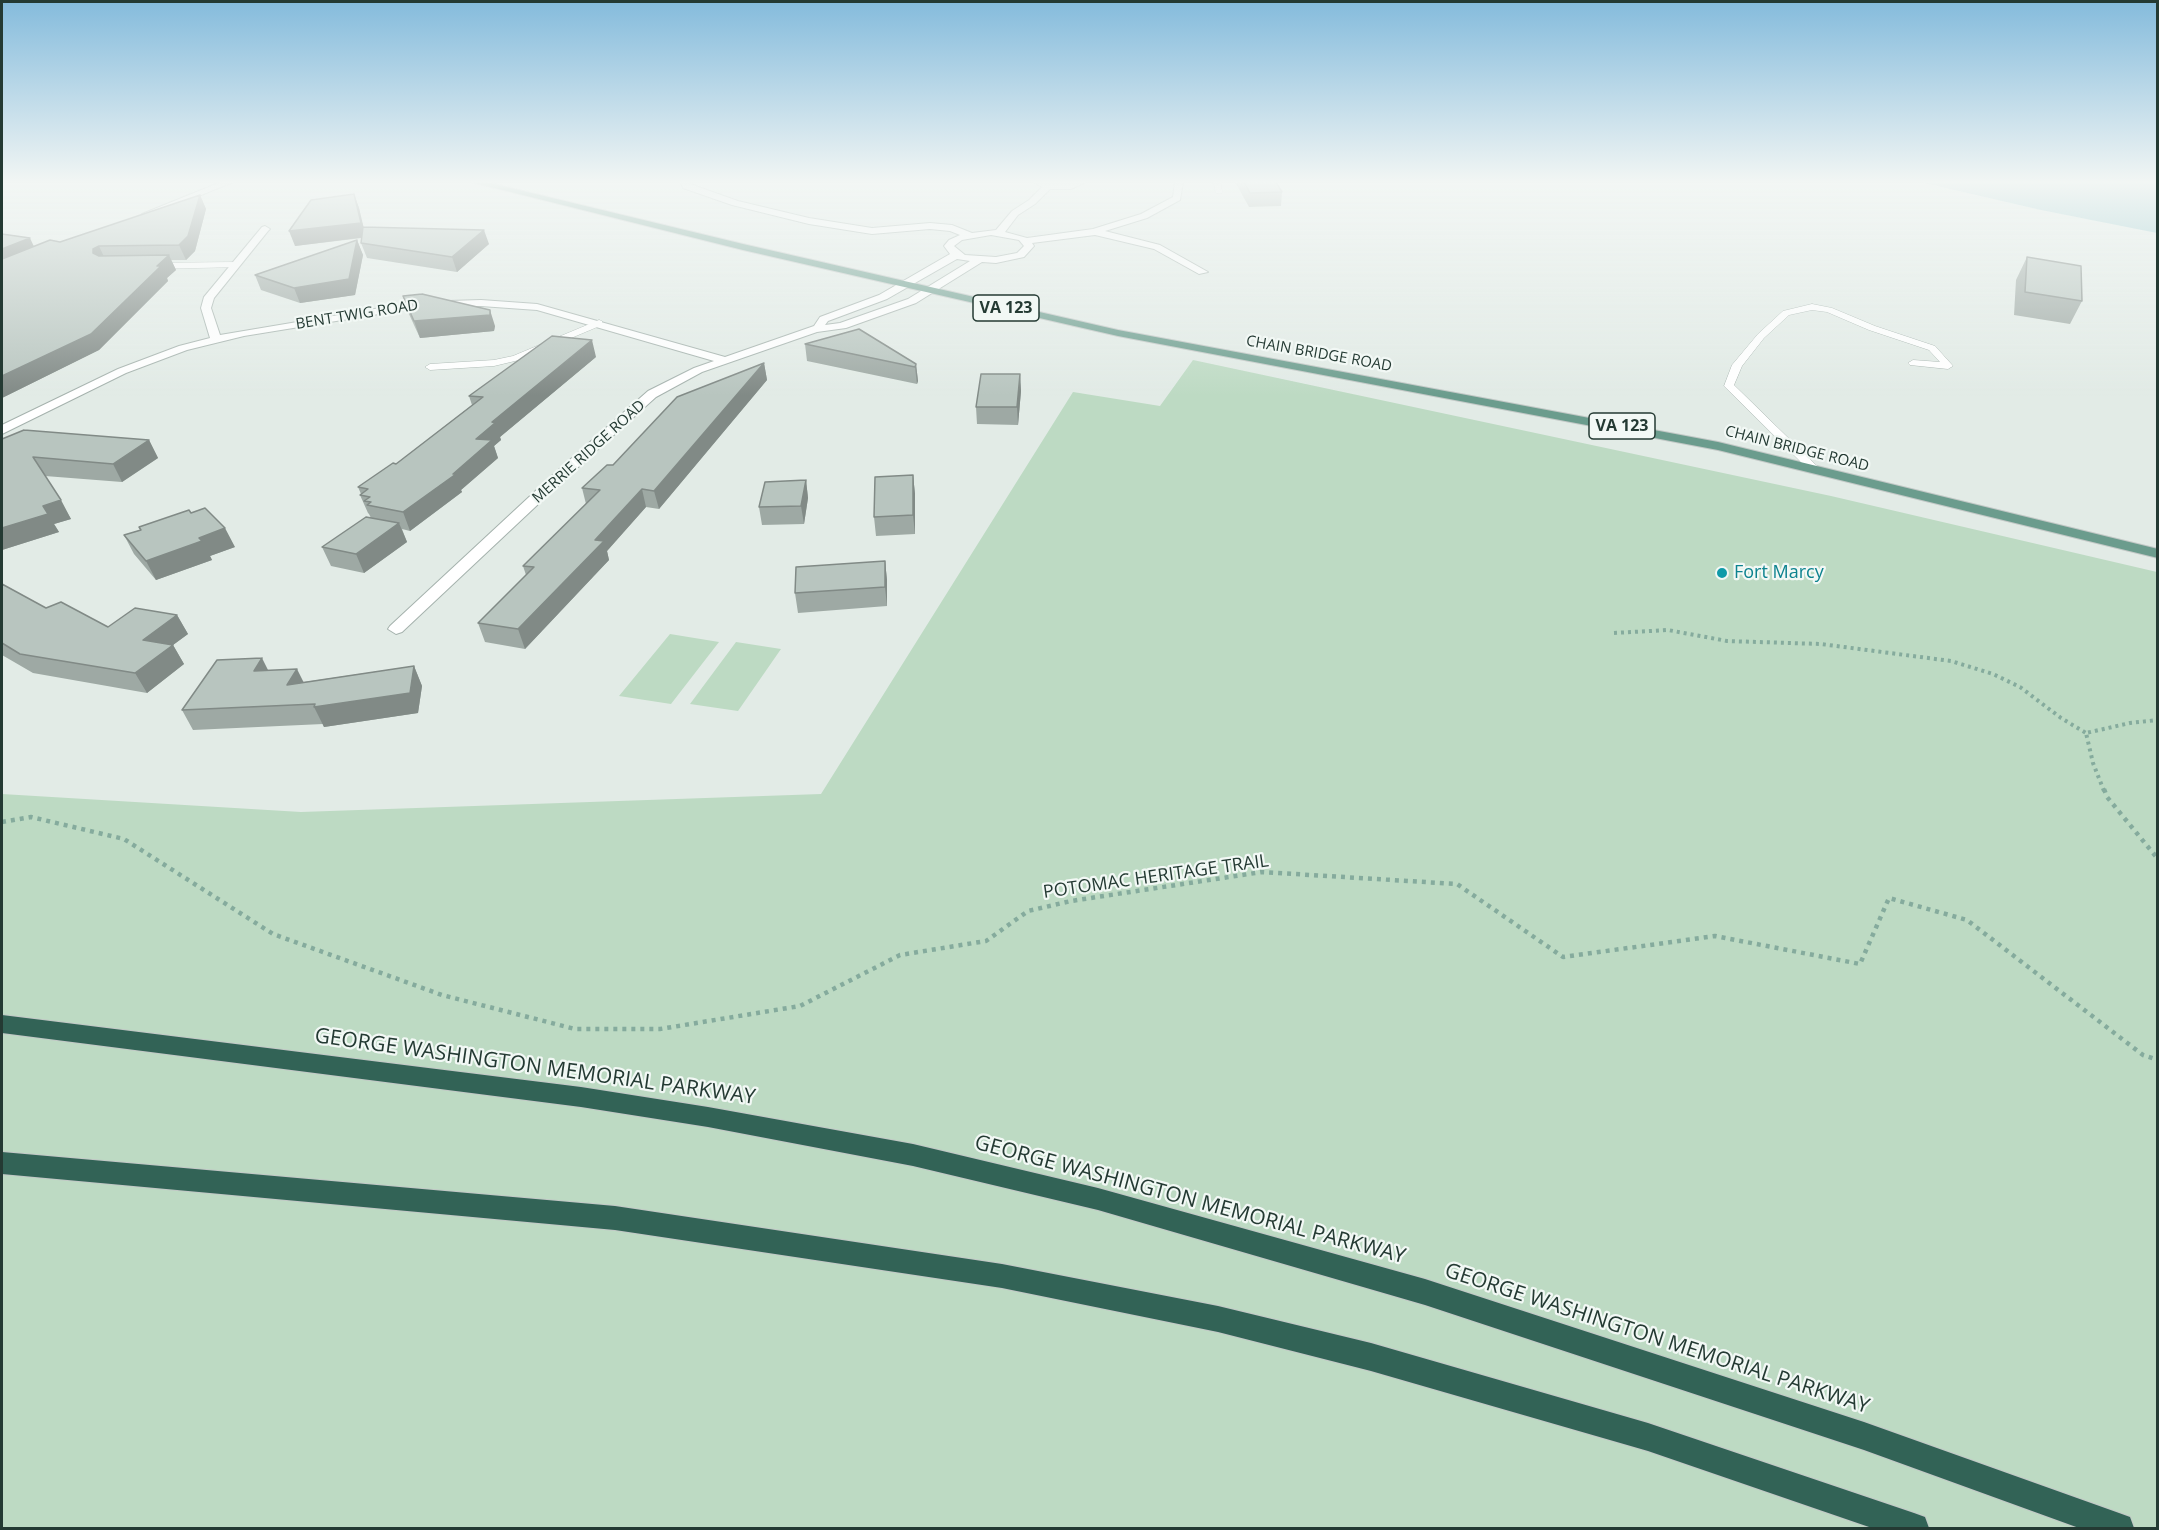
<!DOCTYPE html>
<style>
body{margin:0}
#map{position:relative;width:2159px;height:1530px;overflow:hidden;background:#e2ebe6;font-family:"Open Sans",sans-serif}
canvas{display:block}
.frame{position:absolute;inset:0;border:3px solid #243a33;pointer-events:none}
</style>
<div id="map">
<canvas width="2159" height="1530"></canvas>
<div class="frame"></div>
</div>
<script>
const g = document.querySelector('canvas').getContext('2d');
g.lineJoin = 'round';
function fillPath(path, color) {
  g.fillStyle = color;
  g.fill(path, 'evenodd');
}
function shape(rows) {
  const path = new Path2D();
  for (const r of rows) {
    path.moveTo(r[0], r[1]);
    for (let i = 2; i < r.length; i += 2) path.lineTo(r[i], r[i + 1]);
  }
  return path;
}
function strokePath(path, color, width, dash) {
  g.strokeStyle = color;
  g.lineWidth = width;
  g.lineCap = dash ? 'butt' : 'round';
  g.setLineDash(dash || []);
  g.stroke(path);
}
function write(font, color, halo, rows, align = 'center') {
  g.font = font + ' "Open Sans",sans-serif';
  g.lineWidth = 4.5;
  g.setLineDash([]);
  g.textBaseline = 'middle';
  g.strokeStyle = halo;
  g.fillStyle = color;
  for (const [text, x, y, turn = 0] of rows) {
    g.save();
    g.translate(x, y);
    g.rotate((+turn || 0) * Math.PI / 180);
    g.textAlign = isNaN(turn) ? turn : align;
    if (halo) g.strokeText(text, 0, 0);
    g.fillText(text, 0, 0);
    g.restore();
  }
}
const green = shape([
 [1193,360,1831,496,2157,572,2157,1528,2,1528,2,794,301,812,821,794,1073,392,1160,406],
 [670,634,719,642,671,704,619,696],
 [736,642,781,649,738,711,690,704]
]);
const water = shape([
 [1920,182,2157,182,2157,233,2041,210]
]);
const pathFar1 = shape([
 [1614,633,1668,630,1727,641,1821,644,1951,661,1993,674,2020,687,2061,718,2086,733],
 [2104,791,2093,763,2086,733,2130,723,2158,720]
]);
const path = shape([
 [2104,789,2107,797,2158,859],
 [2,822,31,817,124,839,273,934,442,995,575,1029,660,1029,800,1006,900,955,986,941,1028,911,1071,901,1262,872,1457,884,1563,957,1715,936,1860,964,1889,898,1967,920,2143,1055,2158,1060]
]);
const lane = shape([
 [1213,182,1221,182,1222,193,1216,193,1213,182],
 [235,262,239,265,238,267,154,269,150,266,154,263,235,262],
 [1812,304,1832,308,1875,326,1935,346,1953,366,1948,369,1910,365,1908,363,1913,360,1940,362,1929,350,1869,330,1827,312,1812,310,1789,315,1764,338,1742,366,1734,385,1818,467,1820,469,1814,472,1810,471,1724,386,1732,365,1758,334,1783,311,1812,304],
 [599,320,602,321,602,325,519,360,494,366,430,370,425,367,430,364,494,360,513,356,599,320]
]);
const street = shape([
 [221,182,233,182,150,216,142,214,221,182],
 [681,182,689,182,690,184,738,201,809,218,872,228,930,223,952,225,972,233,996,230,1012,211,1029,200,1042,187,1033,182,1086,182,1071,189,1050,189,1035,204,1018,215,1005,232,1027,238,1093,229,1141,214,1173,197,1175,182,1183,182,1180,200,1147,218,1105,231,1160,245,1208,272,1199,274,1154,249,1095,235,1032,243,1034,246,1024,257,996,263,982,262,916,303,846,328,817,332,702,372,656,397,566,478,402,632,396,634,388,629,390,626,556,472,648,391,694,368,714,361,537,310,481,306,416,308,244,336,187,350,126,373,2,434,2,425,118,369,179,346,210,338,201,308,204,297,262,227,265,226,270,229,268,231,214,298,211,308,220,335,416,302,481,300,537,304,725,357,814,326,820,317,879,295,950,254,944,246,949,240,960,235,950,231,930,229,872,234,809,224,732,205,683,188,681,182],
 [991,235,1019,240,1024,246,1017,253,996,257,965,255,954,246,962,240,991,235],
 [957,259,970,261,908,299,840,323,825,325,828,321,887,299,957,259]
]);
const primary = shape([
 [471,182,486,182,743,244,1118,330,1718,442,2158,549,2158,558,1718,450,1118,336,743,250,471,182]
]);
const highway = shape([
 [2,1015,581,1087,708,1107,913,1144,1098,1188,1425,1279,1864,1422,2119,1513,2130,1517,2134,1528,2079,1528,1864,1450,1425,1305,1098,1210,913,1166,708,1127,581,1107,2,1033,2,1015],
 [2,1152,615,1206,1002,1264,1218,1306,1371,1343,1648,1423,1914,1513,1925,1517,1929,1528,1872,1528,1648,1451,1371,1371,1218,1332,1002,1288,615,1230,2,1174,2,1152]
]);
const wall = shape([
 [1235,182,1278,182,1277,185,1282,192,1281,206,1249,207],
 [354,194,359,208,363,227,489,244,457,272,367,258,361,243,362,238,295,246],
 [200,195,206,209,195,251,186,260,171,260,176,270,167,278,168,281,99,350,2,398,2,234,34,246,60,242],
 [357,240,363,255,355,295,300,303,261,290,255,275],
 [2027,257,2082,301,2070,324,2014,315,2016,280],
 [403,296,495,326,494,331,420,338,408,312],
 [805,344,916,364,918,381,917,384,807,361],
 [596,357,500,437,501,440,494,446,498,458,461,490,462,492,410,531,402,529,407,542,364,573,331,566,322,547,371,518,369,514,368,513,360,495,361,494,358,487,396,464,472,405,469,396],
 [764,363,767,380,659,509,646,507,607,551,609,560,525,649,485,642,478,623,526,575,523,566,586,504,582,488,613,465],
 [1020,374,1021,391,1018,425,977,424,976,407],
 [2,439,149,440,158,458,122,482,45,476,71,519,54,524,59,532,2,550],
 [913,475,915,494,915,534,876,536,874,517],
 [806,480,808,498,804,524,762,525,759,507],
 [139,527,235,547,210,556,212,560,156,580,134,554,124,535,140,530],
 [885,561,887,580,887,606,798,613,795,593],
 [2,584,46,608,108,627,177,615,188,634,173,645,184,664,147,693,33,673,2,655],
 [414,666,422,686,418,713,324,727,323,724,193,730,182,710,268,670,304,682]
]);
const shadedWall = shape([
 [354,194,359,208,366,237,295,246,289,231],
 [200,195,206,209,195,251,186,260,179,245],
 [484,230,489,244,457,272,452,257],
 [30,238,37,253,2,267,2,249],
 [357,240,363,255,355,295,300,303,294,288],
 [99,246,106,261,93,253,93,249],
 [169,255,176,270,167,278,168,281,99,350,2,398,2,376,157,266],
 [490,310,495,326,494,331,420,338,414,321],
 [592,340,596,357,500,437,501,440,494,446,498,458,461,490,462,492,410,531,403,512,453,474,476,439,492,422],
 [764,363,767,380,659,509,654,491],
 [916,364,918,381,917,384,915,367],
 [1020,374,1021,391,1018,425,1017,407],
 [149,440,158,458,122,482,113,464],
 [913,475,915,494,915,534,913,515],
 [806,480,808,498,804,524,801,506],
 [642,489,646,507,607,551,609,560,525,649,518,629,595,540],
 [61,500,71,519,54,524,59,532,2,550,2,528,43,506],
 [399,523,407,542,364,573,356,554],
 [225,528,235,547,210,556,212,560,156,580,146,561,199,538],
 [885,561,887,580,887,606,885,587],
 [177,615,188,634,173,645,184,664,147,693,135,673,143,640],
 [262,658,272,678,254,671],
 [414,666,422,686,418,713,324,727,314,707],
 [297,669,307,689,287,685]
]);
const building = shape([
 [1244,182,1276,182,1282,192,1250,193,1244,182],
 [354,194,361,223,289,231,311,200,354,194],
 [200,195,188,236,179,245,99,246,93,249,93,253,99,256,169,255,157,266,161,266,91,334,2,376,2,259,50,240,60,242,200,195],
 [363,227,484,230,452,257,361,243,363,227],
 [2,234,30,238,2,249,2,234],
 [357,240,349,279,294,288,255,275,357,240],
 [2027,257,2081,266,2082,301,2025,292,2027,257],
 [422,294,490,310,490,315,414,321,403,296,422,294],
 [859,329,916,364,915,367,805,344,859,329],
 [552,336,592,340,492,422,495,423,476,439,492,440,453,474,456,474,403,512,367,505,371,502,364,501,370,497,360,495,368,489,358,487,393,463,396,464,483,397,469,396,552,336],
 [764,363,654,491,642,489,595,540,604,541,518,629,478,623,534,567,523,566,600,490,582,488,607,465,613,465,677,397,764,363],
 [981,374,1020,374,1017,407,976,407,981,374],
 [24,430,149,440,113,464,33,457,61,500,43,506,48,514,2,528,2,439,24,430],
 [913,475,913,515,874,517,875,477,913,475],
 [806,480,801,506,759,507,765,482,806,480],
 [205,508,225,528,199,538,202,541,146,561,124,535,141,530,139,527,189,510,191,513,205,508],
 [366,517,399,523,356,554,322,547,366,517],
 [885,561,885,587,795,593,796,567,885,561],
 [2,584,46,608,61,602,108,627,135,608,177,615,143,640,173,645,135,673,20,654,2,643,2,584],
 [262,658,254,671,297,669,287,685,414,666,410,693,314,707,315,704,182,710,217,660,262,658]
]);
const markers = [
 [1722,573,6,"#0f9aa8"]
];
const farStreetnames = [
 ["BENT TWIG ROAD",357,315,-9],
 ["CHAIN BRIDGE ROAD",1319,354,10],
 ["CHAIN BRIDGE ROAD",1797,449,14],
 ["MERRIE RIDGE ROAD",589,452,-42]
];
const shields = [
 [1006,308,66],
 [1622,426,66]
];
const shieldNames = [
 ["VA 123",1006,308],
 ["VA 123",1622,426]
];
const cultureNames = [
 ["Fort Marcy",1734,573]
];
const streetNames = [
 ["POTOMAC HERITAGE TRAIL",1156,877,-8]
];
const nearStreetnames = [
 ["GEORGE WASHINGTON MEMORIAL PARKWAY",535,1067,8],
 ["GEORGE WASHINGTON MEMORIAL PARKWAY",1190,1200,15],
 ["GEORGE WASHINGTON MEMORIAL PARKWAY",1657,1339,18]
];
fillPath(green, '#bddac3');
fillPath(water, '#8fc5cb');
strokePath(lane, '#a5b2ad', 1);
strokePath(street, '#a5b2ad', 2);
strokePath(primary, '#c2c8c6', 2);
strokePath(highway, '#c2c8c6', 2);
strokePath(pathFar1, '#85ab9d', 4, [3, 4]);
strokePath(path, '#85ab9d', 4.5, [4, 5]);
fillPath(lane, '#fff');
fillPath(street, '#fff');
fillPath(primary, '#6b9c8d');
fillPath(highway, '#326356');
fillPath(wall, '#9ea9a4');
fillPath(shadedWall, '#818a86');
fillPath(building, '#b8c5bf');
strokePath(building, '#818a86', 1.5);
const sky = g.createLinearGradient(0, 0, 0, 396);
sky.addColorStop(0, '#84bbdc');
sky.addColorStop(0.46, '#f2f6f4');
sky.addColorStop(1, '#f2f6f400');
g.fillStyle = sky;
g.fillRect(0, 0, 2159, 396);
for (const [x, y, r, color] of markers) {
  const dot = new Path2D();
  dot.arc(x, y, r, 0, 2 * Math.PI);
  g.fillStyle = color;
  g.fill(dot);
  strokePath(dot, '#f2f8f5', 2);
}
write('15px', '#243a33', '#f2f8f5', farStreetnames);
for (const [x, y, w] of shields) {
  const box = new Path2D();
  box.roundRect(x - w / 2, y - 13, w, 26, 4.5);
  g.fillStyle = '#f2f8f5';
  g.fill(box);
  strokePath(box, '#243a33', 1.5);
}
write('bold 16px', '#243a33', null, shieldNames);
write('18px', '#0d838f', '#f2f8f5', cultureNames, 'left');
write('18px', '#243a33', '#f2f8f5', streetNames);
write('21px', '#243a33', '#f2f8f5', nearStreetnames);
</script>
